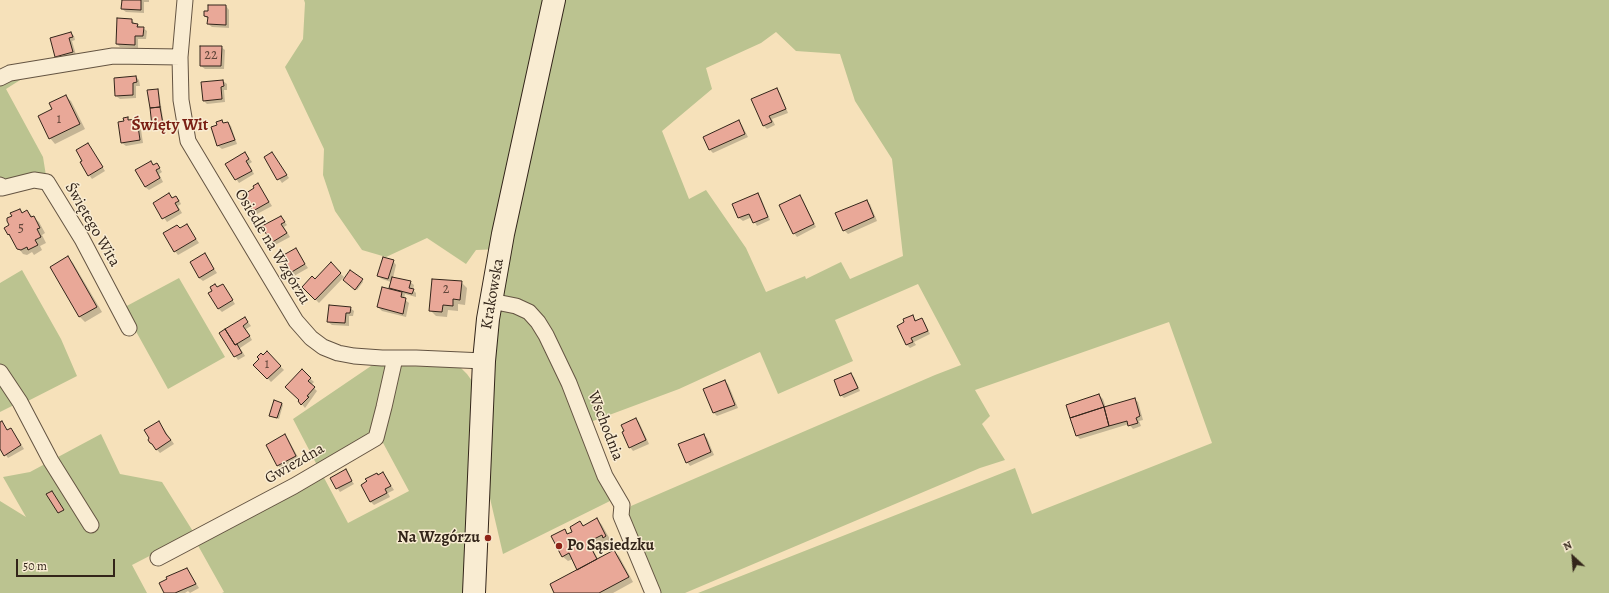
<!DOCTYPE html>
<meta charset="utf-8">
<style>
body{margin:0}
#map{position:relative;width:1609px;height:593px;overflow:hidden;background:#f6e1ba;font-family:Alegreya,serif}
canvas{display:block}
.north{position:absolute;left:1553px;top:537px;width:40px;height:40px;-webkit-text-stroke:3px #f9ecd2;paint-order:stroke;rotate:334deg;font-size:11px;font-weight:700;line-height:16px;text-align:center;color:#33251a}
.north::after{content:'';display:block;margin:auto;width:14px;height:18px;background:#33251a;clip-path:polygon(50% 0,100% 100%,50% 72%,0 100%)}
.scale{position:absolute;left:16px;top:559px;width:99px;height:18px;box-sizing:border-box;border:2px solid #33251a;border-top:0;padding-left:5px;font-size:12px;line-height:14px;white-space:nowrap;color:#33251a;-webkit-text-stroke:3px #f9ecd2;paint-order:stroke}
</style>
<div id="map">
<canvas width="1609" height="593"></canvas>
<div class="north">N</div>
<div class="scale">50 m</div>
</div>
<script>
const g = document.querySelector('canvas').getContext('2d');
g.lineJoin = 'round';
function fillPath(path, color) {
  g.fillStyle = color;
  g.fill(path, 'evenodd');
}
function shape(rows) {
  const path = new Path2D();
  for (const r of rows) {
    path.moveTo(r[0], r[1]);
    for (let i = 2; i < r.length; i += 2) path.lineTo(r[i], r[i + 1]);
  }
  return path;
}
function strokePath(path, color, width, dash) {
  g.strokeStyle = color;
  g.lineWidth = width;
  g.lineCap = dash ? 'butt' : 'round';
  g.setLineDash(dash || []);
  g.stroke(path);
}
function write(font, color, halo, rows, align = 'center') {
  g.font = font + ' Alegreya,serif';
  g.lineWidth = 3;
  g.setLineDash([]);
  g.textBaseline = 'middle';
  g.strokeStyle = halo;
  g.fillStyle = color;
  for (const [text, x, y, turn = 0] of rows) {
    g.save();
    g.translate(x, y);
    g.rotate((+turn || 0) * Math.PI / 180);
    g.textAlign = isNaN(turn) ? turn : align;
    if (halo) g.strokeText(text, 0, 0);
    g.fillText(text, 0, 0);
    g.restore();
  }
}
const green = shape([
 [304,0,1609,0,1609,593,698,593,1015,468,1032,514,1212,443,1169,322,975,390,990,416,982,424,1005,460,980,468,685,593,660,593,628,517,629,510,631,506,935,375,961,365,918,284,835,320,853,361,778,394,760,352,679,389,585,424,583,425,610,501,503,554,489,494,491,301,500,249,476,250,466,264,427,238,386,257,362,250,335,211,323,175,324,149,285,67,303,39,305,3],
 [776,32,796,51,840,54,855,101,892,159,903,256,850,279,841,262,806,279,805,276,766,292,746,248,706,190,689,199,662,131,712,89,706,68,761,43],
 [39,68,6,89,43,157,47,182,0,192,0,78],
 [22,270,61,339,77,376,24,403,0,365,0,283],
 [179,278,225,357,168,389,123,308],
 [371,366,389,366,374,432,318,467,293,419],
 [401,366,460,367,467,374,472,381,473,396,465,593,222,593,224,592,196,542,322,474,348,523,409,491,382,441,398,369],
 [0,381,16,404,0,412],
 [101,434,120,474,162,482,194,533,132,565,147,593,0,593,0,501,26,517,3,477,30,472]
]);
const shadow = shape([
 [123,0,149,0,149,2,144,2,144,13,126,12,122,9],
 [226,6,229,10,229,28,212,27,208,24,209,20,205,16],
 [132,20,135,24,143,28,147,31,146,39,138,39,138,48,120,47,117,44],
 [71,33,74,36,75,40,72,41,76,55,60,60,56,56],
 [221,47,225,50,224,69,205,69,201,66],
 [136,77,139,80,140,86,136,86,136,98,120,99,116,96,115,79],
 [223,81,227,84,227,90,224,90,225,102,207,104,204,101],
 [777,89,780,93,788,113,772,119,775,125,767,129,763,125],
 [157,90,159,92,164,125,155,127,153,125],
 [65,96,71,101,85,129,55,144,50,138],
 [127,118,130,121,137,120,140,123,143,143,126,146,122,143,125,122],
 [222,121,224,124,228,123,231,126,237,144,222,149,218,146,212,128,218,126],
 [739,122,742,125,748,137,713,153,710,150],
 [88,144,105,171,92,179,89,175],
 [245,153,252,162,249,164,254,174,239,183,226,164],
 [272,154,289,178,282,183,265,158],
 [157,164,162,172,159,174,163,182,149,190,145,187,154,166],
 [258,184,272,206,257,214,254,210,255,189],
 [169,194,173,198,176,197,179,200,181,204,178,206,182,213,167,222,154,203],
 [758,194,761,198,770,220,757,226,752,217,743,221,739,218,734,204],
 [799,196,803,200,816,227,797,237,794,233],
 [866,201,870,204,877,221,848,234,844,230,837,214],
 [19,210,23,213,27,211,33,217,39,222,45,233,42,235,46,243,40,246,42,250,34,255,32,252,27,255,23,254,8,234,13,217],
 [281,217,287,225,284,227,290,237,275,245,272,242],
 [187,225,199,243,178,255,175,251,180,229],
 [295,249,308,268,294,276,281,258],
 [205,255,217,273,203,281,199,278],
 [68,258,73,263,102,312,85,322,79,316],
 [393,261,396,265,393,278,410,282,414,285,413,290,416,293,416,297,405,294,404,299,409,303,406,317,382,311,378,307,390,289,391,282,382,279,378,276],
 [331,264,344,277,319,303,303,287,315,281],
 [362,280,363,282,357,290,346,282],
 [461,282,467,288,465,305,458,304,458,311,448,310,447,317,436,316,430,310],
 [223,285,235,304,222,312,219,309,218,288],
 [350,308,354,311,353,316,349,316,349,326,332,325,328,322],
 [912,316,917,321,922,319,925,323,930,334,914,342,916,345,910,348,906,344],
 [245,318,251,326,246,329,252,340,240,348,245,356,238,360,220,333],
 [267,353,284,370,271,382,255,365],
 [302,371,314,382,311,385,317,391,305,408,299,401],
 [851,374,854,377,860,391,844,398,841,395],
 [724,381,728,384,738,408,717,416,714,413,704,389],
 [1099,395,1103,399,1106,408,1134,399,1138,402,1143,420,1139,421,1141,426,1133,429,1129,424,1080,439,1077,436,1067,405],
 [282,403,283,405,279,419,272,417,271,416],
 [636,419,639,422,649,444,633,451,630,447],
 [159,422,174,444,160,453,151,443],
 [0,424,5,426,8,431,10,429,14,433,24,449,8,458,0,447],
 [703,435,707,438,714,455,690,466,687,462],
 [285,436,288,439,299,459,281,469,278,465],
 [345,471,354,484,340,492,331,478],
 [383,473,394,490,388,493,390,497,374,505,371,502,362,485],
 [597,519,602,525,611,541,610,542,607,540,592,548,598,559,614,551,619,556,633,582,613,593,556,593,579,570,573,559,568,561,562,556,564,530,569,535,574,532,580,522,584,526],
 [187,569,199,588,190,593,188,591,185,593,165,593]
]);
const building = shape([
 [122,0,141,0,141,10,121,9,122,0],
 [208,5,226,5,226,25,207,24,208,17,204,16,204,11,208,11,208,5],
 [117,18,132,19,132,23,138,24,137,27,144,27,143,36,135,36,135,45,116,44,117,18],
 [71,32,73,37,69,38,73,52,55,57,50,38,71,32],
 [200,46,222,46,221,66,200,66,200,46],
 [136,76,137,82,133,83,133,95,115,96,114,78,136,76],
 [223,80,224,86,221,87,222,99,203,101,201,82,223,80],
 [777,88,786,109,769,116,772,122,763,126,751,99,777,88],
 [158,89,160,107,150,108,147,90,158,89],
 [66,95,80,124,49,139,38,116,52,109,49,103,66,95],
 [160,107,163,124,152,126,150,108,160,107],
 [128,117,128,120,137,119,140,140,121,143,118,122,124,121,123,118,128,117],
 [222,120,223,123,228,122,235,140,217,146,211,127,217,125,216,122,222,120],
 [739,120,745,134,709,150,703,137,739,120],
 [88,143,103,167,88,176,80,162,82,161,76,150,88,143],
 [245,152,249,159,246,161,252,171,235,180,225,164,245,152],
 [272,152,287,175,277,180,264,157,272,152],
 [151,161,153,165,157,163,160,168,156,170,160,178,145,187,135,170,151,161],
 [258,183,269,202,253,211,243,195,254,188,253,186,258,183],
 [169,193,172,198,176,196,179,201,175,203,179,210,162,219,153,203,169,193],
 [758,193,768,217,753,223,749,214,738,218,732,204,758,193],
 [800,195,814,224,793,234,779,205,800,195],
 [867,200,874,217,843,231,835,213,867,200],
 [20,209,22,213,27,210,31,217,34,216,40,228,37,229,41,237,35,240,38,245,28,250,27,247,21,250,17,249,9,234,8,235,4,228,9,225,7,221,7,218,12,216,10,213,20,209],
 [281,216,285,222,281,224,287,233,271,243,262,226,281,216],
 [187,224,196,239,174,252,163,233,177,225,180,228,187,224],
 [296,248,305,264,290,273,280,257,296,248],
 [205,253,214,269,199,278,190,262,205,253],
 [68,256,97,307,79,317,50,267,68,256],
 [383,257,394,260,388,279,377,276,383,257],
 [331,262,341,273,315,300,302,287,312,276,315,279,331,262],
 [350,270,363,279,355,290,343,280,350,270],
 [392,277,411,281,409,288,414,289,412,294,389,288,392,277],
 [432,279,462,281,460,300,453,299,453,306,443,305,442,312,429,311,432,279],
 [215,284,217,287,223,284,233,300,218,309,208,293,212,291,210,287,215,284],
 [382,287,402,292,401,297,406,298,403,314,377,307,382,287],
 [329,305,351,307,350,313,346,313,345,323,327,322,329,305],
 [913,315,915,321,922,318,928,331,911,338,913,342,906,345,897,326,904,322,903,319,913,315],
 [245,317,248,322,243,326,250,336,235,345,225,329,245,317],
 [225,329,235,345,237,344,242,353,234,357,219,333,225,329],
 [267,351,281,366,267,379,253,365,259,359,257,357,261,353,263,355,267,351],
 [302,369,311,378,308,381,315,387,307,396,309,397,301,405,298,401,299,400,285,387,302,369],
 [851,373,858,388,840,396,834,380,851,373],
 [725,380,735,405,713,413,703,389,725,380],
 [1099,394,1104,407,1070,418,1066,405,1099,394],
 [1135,398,1140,416,1136,418,1138,423,1128,426,1127,421,1109,426,1104,407,1135,398],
 [274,400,282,403,277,418,269,416,274,400],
 [1104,407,1109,426,1076,436,1070,418,1104,407],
 [636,418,646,440,629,448,622,432,624,431,621,425,636,418],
 [2,421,7,430,11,428,21,445,4,456,0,449,0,422,2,421],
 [159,421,166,434,171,440,156,450,152,444,150,443,148,440,149,438,144,430,159,421],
 [285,434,296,456,277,466,266,445,285,434],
 [704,434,711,452,686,463,678,444,704,434],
 [346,469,352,481,336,489,330,478,346,469],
 [383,472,391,486,385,489,387,493,370,502,361,485,367,481,365,479,377,473,378,475,383,472],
 [52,491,64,510,58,513,46,494,52,491],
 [597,518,606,536,603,538,602,535,588,542,597,559,577,570,569,553,562,557,551,536,565,529,567,534,572,532,570,527,580,521,583,526,597,518],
 [614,550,629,577,599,593,554,593,550,584,614,550],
 [187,568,196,584,175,593,164,593,159,583,167,579,166,577,187,568]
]);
const minor = shape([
 [185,0,180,57,181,100,188,141,296,321,311,338,323,347,338,353,354,356,382,358,416,358,484,361],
 [0,78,10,73,113,56,180,57],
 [0,185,2,188,34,180,47,182,82,239,129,328],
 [491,301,516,306,529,312,538,322,546,335,569,383,605,476,622,505,621,516,653,593],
 [0,372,20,402,51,461,91,525],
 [158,558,294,486,376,438,384,407,395,358]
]);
const secondary = shape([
 [474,593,484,361,488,319,503,234,554,0]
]);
const markers = [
 [488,538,4,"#8f2418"],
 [559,546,4,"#8f2418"]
];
const numberNames = [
 ["22",211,56],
 ["1",59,120],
 ["5",21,229],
 ["2",446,290],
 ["1",267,365]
];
const streetNames = [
 ["Świętego Wita",92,225,60],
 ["Osiedle na Wzgórzu",272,247,59],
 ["Krakowska",493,294,-80],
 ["Wschodnia",605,426,69],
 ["Gwiezdna",295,464,-30]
];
const poiNames = [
 ["Na Wzgórzu",480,538],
 ["Po Sąsiedzku",567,546,"left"]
];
const neighbourhoodNames = [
 ["Święty Wit",170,126]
];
fillPath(green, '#bbc390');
fillPath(shadow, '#0003');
fillPath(building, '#e9a898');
strokePath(building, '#33251a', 1);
strokePath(minor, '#645442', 17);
strokePath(secondary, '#33251a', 24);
strokePath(minor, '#f9ecd2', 15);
strokePath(secondary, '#f9ecd2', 22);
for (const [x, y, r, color] of markers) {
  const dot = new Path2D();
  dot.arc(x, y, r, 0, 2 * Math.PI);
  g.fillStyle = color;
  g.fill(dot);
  strokePath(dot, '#f9ecd2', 1.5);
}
write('14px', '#60463a', null, numberNames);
write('16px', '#33251a', '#f9ecd2', streetNames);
write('bold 16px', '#33251a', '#f9ecd2', poiNames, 'right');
write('bold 17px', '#7a1f14', '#f9ecd2', neighbourhoodNames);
</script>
